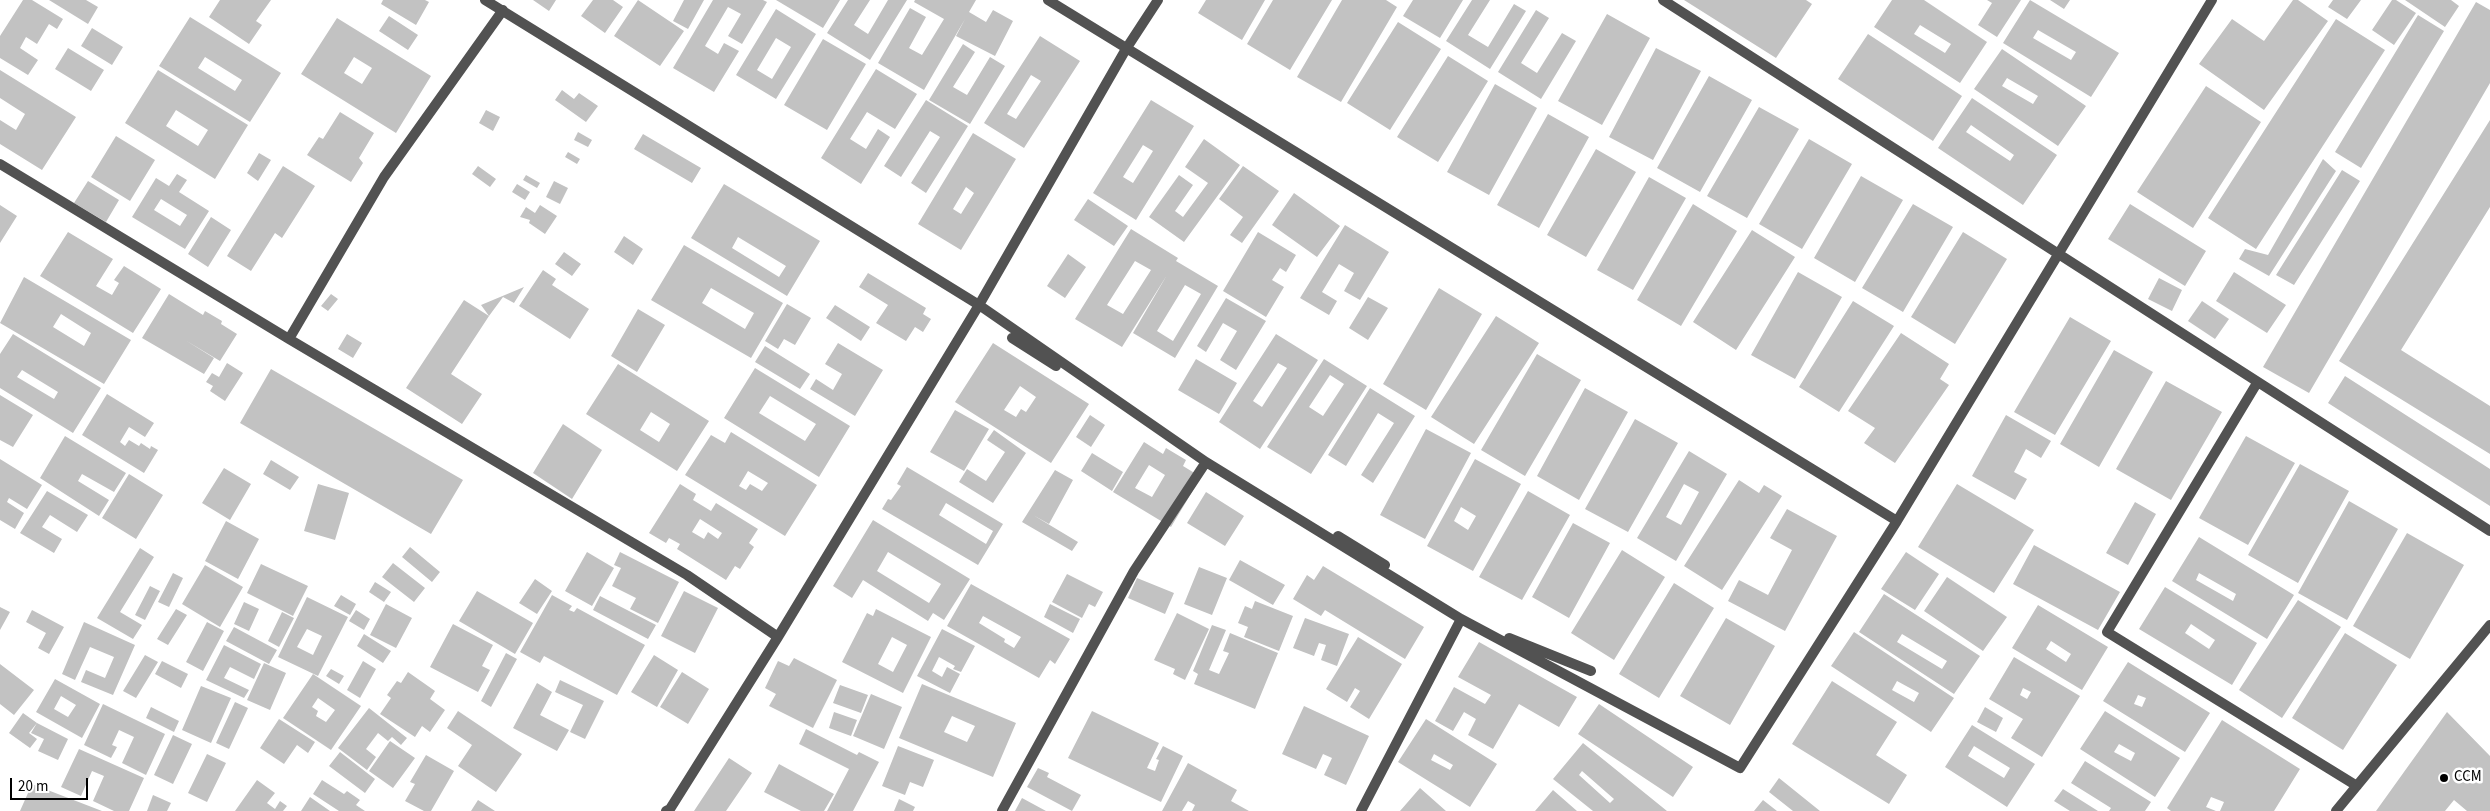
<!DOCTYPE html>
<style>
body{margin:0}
#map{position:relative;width:2490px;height:811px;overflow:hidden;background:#fff;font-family:"Source Sans 3",sans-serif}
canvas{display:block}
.scale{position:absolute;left:10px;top:778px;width:78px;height:22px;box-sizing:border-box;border:2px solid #000;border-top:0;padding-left:6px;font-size:15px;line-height:18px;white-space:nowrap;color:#000;-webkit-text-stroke:4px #fff;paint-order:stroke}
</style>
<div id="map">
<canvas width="2490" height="811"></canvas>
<div class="scale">20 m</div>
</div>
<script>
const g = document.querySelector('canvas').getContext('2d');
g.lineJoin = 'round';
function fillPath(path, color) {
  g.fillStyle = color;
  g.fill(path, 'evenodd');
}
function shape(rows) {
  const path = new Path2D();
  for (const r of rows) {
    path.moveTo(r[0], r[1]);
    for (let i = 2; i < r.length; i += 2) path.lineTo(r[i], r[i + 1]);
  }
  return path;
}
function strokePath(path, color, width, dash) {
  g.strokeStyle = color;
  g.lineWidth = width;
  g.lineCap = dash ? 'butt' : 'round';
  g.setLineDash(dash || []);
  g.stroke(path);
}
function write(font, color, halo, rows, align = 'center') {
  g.font = font + ' "Source Sans 3",sans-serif';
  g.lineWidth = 5;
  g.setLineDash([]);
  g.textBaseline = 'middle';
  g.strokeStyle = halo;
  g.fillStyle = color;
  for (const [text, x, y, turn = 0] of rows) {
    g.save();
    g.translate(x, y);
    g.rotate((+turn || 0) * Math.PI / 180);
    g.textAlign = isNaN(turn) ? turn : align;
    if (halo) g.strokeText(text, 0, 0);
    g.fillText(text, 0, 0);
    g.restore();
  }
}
const building = shape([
 [23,0,32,0,63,19,57,29,49,24,37,44,26,37,20,48,38,60,28,75,0,58,0,36],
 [49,0,86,0,98,7,88,24],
 [220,0,271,0,256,21,262,25,249,44,209,17],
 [383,0,425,0,429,2,416,25,381,4],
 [533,0,556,0,549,11],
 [593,0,613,0,623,7,605,33,581,16],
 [638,0,684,31,660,66,614,36],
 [684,0,704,0,688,29,673,21],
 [713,0,763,0,767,2,742,44,728,36,741,14,728,7,705,46,718,54,724,43,739,51,714,92,673,68],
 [776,0,840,0,823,28],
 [848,0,870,0,854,25,868,34,888,0,907,0,870,60,827,33],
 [915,0,976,0,969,12,986,22,993,10,1013,21,995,56,956,36,965,19,924,90,878,63,910,8,926,17,909,48,922,55,944,19,914,2],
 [1206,0,1265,0,1242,40,1198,13],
 [1273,0,1332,0,1290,70,1247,44],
 [1342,0,1386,0,1397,7,1341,102,1297,77],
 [1413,0,1463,0,1440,38,1403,16],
 [1472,0,1490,0,1468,35,1488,47,1514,4,1526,11,1490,69,1446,41],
 [1684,0,1806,0,1812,4,1776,58],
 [1892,0,1924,0,1987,42,1960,83,1874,27],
 [1920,25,1951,44,1945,53,1914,34],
 [1987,0,2021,0,1997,37,1978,25,1992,3],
 [2030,0,2119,53,2091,97,2003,43],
 [2038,30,2076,52,2071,60,2033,38],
 [2050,0,2070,0,2064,9],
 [2293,0,2298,0,2328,21,2264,110,2199,64,2232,19,2264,41],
 [2333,0,2361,0,2347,19,2328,7],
 [2392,0,2396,0,2416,13,2394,45,2372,30],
 [2405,0,2451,0,2459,6,2445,27],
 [2476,2,2490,10,2490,83,2309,393,2263,367],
 [776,9,816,34,776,99,736,75],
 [776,38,791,47,772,79,757,70],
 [1536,10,1549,18,1521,63,1537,73,1562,33,1576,41,1541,99,1498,72],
 [1607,14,1650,38,1602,125,1558,101],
 [2418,15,2444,31,2361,168,2335,152],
 [389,16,418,35,408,50,379,31],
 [190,17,281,73,250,122,159,66],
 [205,57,242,80,235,91,198,68],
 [337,18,431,76,396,133,301,74],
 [354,57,372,68,362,84,344,73],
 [2336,19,2385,50,2256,249,2208,218],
 [1398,22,1441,49,1390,130,1347,103],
 [92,28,123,47,112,65,81,46],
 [1868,34,1962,96,1933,141,1838,79],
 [1040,36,1080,61,1024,148,984,123],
 [1031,75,1041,81,1016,119,1007,114],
 [823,39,866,64,827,130,784,105],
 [963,44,975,52,953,87,967,95,990,57,1005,66,970,124,929,100],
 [68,48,104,70,91,91,55,69],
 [1656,48,1701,71,1653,160,1609,137],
 [2002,49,2086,106,2058,146,1974,89],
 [2007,78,2038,96,2033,104,2002,86],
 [1448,56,1488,81,1438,162,1397,137],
 [876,69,917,94,895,129,867,112,850,139,866,149,878,129,890,137,861,184,821,158],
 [0,70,76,117,42,170,0,144,0,120,16,130,25,114,0,98],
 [158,70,248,125,215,179,125,123],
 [176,110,208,130,198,146,166,126],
 [1709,76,1752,100,1700,192,1657,168],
 [1495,84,1537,108,1489,195,1447,172],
 [2206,86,2261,122,2193,228,2137,192],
 [562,90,574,99,579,93,598,106,586,122,555,100],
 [1972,98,2057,155,2023,205,1938,148],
 [1971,125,2014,155,2010,161,1966,132],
 [926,100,968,126,926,193,911,183,940,137,930,131,901,177,884,166],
 [1151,100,1194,126,1136,220,1093,193],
 [1143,145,1153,151,1133,183,1123,177],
 [1759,107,1799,129,1747,218,1707,196],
 [486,110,500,117,493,131,479,123],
 [340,112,374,133,359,158,363,163,351,182,307,155,319,137,323,139],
 [1548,114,1589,137,1539,228,1497,205],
 [2490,120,2490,207,2401,350,2490,406,2490,454,2339,361],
 [578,132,592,140,588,147,574,140],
 [973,133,1016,159,961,250,918,224],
 [966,187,974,193,961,214,953,209],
 [643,134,701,168,692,183,634,149],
 [116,136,155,160,130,201,91,177],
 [1204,139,1240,165,1184,242,1149,217,1179,175,1193,185,1175,211,1183,217,1208,183,1185,167],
 [1809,139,1852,164,1802,249,1759,224],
 [1596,149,1636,172,1586,257,1547,235],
 [568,152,580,159,577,164,565,157],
 [259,153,271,160,258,181,247,173],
 [2323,159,2336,171,2269,276,2239,259,2245,249,2268,255],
 [283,166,315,186,282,238,275,233,251,271,227,256],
 [478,166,496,179,490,187,472,174],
 [1243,166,1279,191,1242,243,1230,235,1243,217,1219,199],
 [2342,170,2360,181,2294,285,2276,275],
 [177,174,187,180,179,192,209,211,185,249,132,217,156,178,169,186],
 [161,199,187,215,180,226,154,210],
 [526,175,540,183,537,188,523,180],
 [1861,176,1903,200,1855,282,1814,258],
 [1649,177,1686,198,1633,290,1597,270],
 [88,181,119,200,106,222,74,203],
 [554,181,568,188,560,204,546,197],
 [517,184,530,192,525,200,512,192],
 [724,184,820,241,787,296,691,238],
 [738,237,786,266,779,277,732,248],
 [1294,193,1340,226,1317,257,1272,225],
 [1088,199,1128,226,1114,246,1074,220],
 [1693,204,1737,231,1681,326,1637,300],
 [1913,204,1953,227,1903,312,1862,288],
 [2130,204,2206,251,2185,286,2108,239],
 [0,205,17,216,0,243],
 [540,205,557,216,545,234,529,223,530,220,520,217,526,207,535,213],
 [211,217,231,230,208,267,188,254],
 [1345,225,1389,252,1360,300,1344,291,1354,273,1339,264,1322,292,1337,301,1329,315,1300,298],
 [1131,229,1178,258,1176,261,1218,286,1175,358,1133,333,1167,275,1122,347,1075,319],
 [1135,261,1151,270,1123,314,1107,305],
 [1185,285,1201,294,1173,341,1157,331],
 [1752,230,1795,257,1736,350,1693,322],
 [68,232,113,259,96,286,112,295,119,283,114,280,124,266,161,289,133,333,40,276],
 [1258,232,1296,255,1286,272,1280,268,1272,280,1284,287,1266,317,1223,291],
 [1963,232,2007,259,1955,344,1911,317],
 [624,236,643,249,633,265,614,252],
 [684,245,783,303,751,358,651,300],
 [711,288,754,313,745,329,702,303],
 [564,252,581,264,572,276,555,264],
 [1068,254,1086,267,1065,298,1047,286],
 [543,270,556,279,552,285,589,309,570,339,519,306],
 [1798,272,1842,297,1795,379,1751,355],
 [2234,272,2286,305,2267,333,2216,301],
 [868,273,926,308,923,314,931,319,923,332,915,327,906,341,876,323,888,305,859,287],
 [24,277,131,340,104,384,0,323],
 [61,314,91,333,84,346,53,327],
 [2159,278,2182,290,2172,311,2148,299],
 [524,287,514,303,503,297,489,316,481,305],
 [1439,288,1482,314,1426,410,1383,384],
 [169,294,203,315,205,311,222,321,221,324,237,334,220,361,185,340,214,358,204,374,142,338],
 [331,294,338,299,328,311,321,306],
 [1368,297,1388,308,1368,340,1349,328],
 [1226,298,1266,321,1236,370,1220,360,1237,331,1223,323,1206,352,1197,346],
 [464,300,489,316,451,374,482,394,462,424,406,388],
 [1853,301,1894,326,1839,412,1799,387],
 [2202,301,2229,319,2215,339,2188,321],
 [787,304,811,318,795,345,784,339,778,349,765,341],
 [835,305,870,327,861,341,826,318],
 [638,309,665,325,637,372,611,356],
 [1496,316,1539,343,1474,444,1431,417],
 [2070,317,2111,341,2055,435,2014,412],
 [1901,333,1949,364,1940,379,1949,385,1895,463,1864,443,1875,428,1848,411],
 [13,334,101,388,73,433,0,388,0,354],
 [22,370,58,392,54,399,17,377],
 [347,334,362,343,353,358,338,349],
 [1276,334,1318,360,1260,449,1219,422],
 [1278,363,1287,368,1262,407,1253,401],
 [838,343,883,370,855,416,810,389,816,379,833,390,842,374,825,364],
 [993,343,1089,404,1051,463,955,402],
 [1020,386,1036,397,1026,412,1021,409,1016,417,1004,410],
 [765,346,810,374,800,389,755,362],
 [2114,350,2153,372,2099,467,2060,444],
 [1537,354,1581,380,1525,476,1481,450],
 [1196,359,1237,383,1219,414,1178,390],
 [1324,359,1367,386,1311,474,1267,447],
 [1330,375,1344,384,1323,416,1309,407],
 [227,363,243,373,225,401,210,391,213,386,206,382,212,373,219,377],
 [618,364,709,421,677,471,586,414],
 [651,412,670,424,659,442,640,430],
 [755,368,850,426,819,477,724,418],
 [770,396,816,424,805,441,759,413],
 [271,369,463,480,431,534,240,423],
 [2345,376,2490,469,2490,506,2328,403],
 [2166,381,2222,412,2171,500,2116,469],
 [1370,388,1415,416,1373,483,1361,475,1394,423,1378,413,1346,466,1328,455],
 [1585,388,1628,412,1579,500,1537,476],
 [107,394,154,423,145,437,129,427,120,442,125,446,129,440,139,446,141,443,150,449,151,446,158,450,144,473,82,435],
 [0,395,33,415,13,447,0,440],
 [955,410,989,429,964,471,930,452],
 [1090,415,1105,425,1091,447,1076,437],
 [2006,415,2051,441,2041,458,2026,449,2014,472,2027,479,2015,500,1972,476],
 [1635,419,1678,443,1628,532,1585,509],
 [563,424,602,450,572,499,533,473],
 [1426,429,1471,453,1425,539,1380,515],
 [994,430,1026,453,993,503,959,482,967,469,986,481,1005,452,987,440],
 [731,432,817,485,785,536,685,475,711,435,725,443],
 [748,471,768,483,762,491,750,484,746,490,739,486],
 [65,436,126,473,114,492,82,474,78,481,109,500,99,516,40,478],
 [2246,436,2295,463,2248,545,2199,518],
 [1144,442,1163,454,1166,448,1186,460,1183,466,1201,477,1171,527,1113,492],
 [1149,465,1165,475,1152,497,1135,488],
 [1689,451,1727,474,1676,561,1637,538],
 [1684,484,1699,492,1681,525,1666,517],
 [1092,453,1123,472,1112,491,1081,471],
 [0,459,42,485,27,509,9,498,7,502,24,513,15,529,0,520],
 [1475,459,1521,484,1473,571,1427,546],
 [1461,507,1476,516,1468,530,1454,521],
 [271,460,299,477,290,490,263,474],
 [2300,464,2349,491,2298,583,2248,555],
 [907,467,1003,524,978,565,882,509,888,499,891,500,901,486,897,484],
 [946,503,993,531,986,544,939,515],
 [224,468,251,484,230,520,202,503],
 [1055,470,1073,480,1049,524,1033,515,1078,542,1072,551,1022,522],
 [129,474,163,495,136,539,102,518],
 [1739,480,1759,493,1764,485,1782,496,1722,590,1684,566],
 [318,484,349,493,335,540,304,531],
 [680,484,696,494,693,500,711,511,716,503,758,529,749,543,754,547,740,569,735,566,726,580,677,549,680,544,669,538,666,543,649,533],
 [700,519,722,533,718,539,708,532,704,539,692,532],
 [1957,484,2034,530,1994,593,1918,547],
 [47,491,88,515,77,532,50,515,42,527,62,539,54,553,20,533],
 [1528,491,1570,515,1522,600,1479,577],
 [1206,492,1244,516,1225,546,1187,523],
 [2349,501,2398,529,2347,620,2298,593],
 [2135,502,2156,514,2128,565,2106,553],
 [1787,509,1837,536,1785,631,1728,601,1739,580,1768,595,1792,550,1770,538],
 [873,520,970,579,944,620,933,613,928,621,863,580,852,598,833,586],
 [888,552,941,584,929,603,877,571],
 [226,521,259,539,238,579,205,561],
 [1573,523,1610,543,1569,618,1532,597],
 [2407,533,2464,565,2410,659,2353,626],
 [2199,537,2294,595,2267,639,2172,581],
 [2199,573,2236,594,2233,601,2196,580],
 [2034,545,2120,592,2098,630,2013,584],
 [410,547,440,572,432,582,402,557],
 [140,548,154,557,120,612,142,625,133,639,97,618],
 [1622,550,1665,577,1614,660,1571,633],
 [587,552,614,568,592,606,565,591],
 [620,552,679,582,658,623,630,609,636,598,612,586,621,568,614,565],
 [1906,552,1939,574,1915,610,1881,589],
 [1240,560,1285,585,1273,605,1229,580],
 [393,563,425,588,414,602,382,577],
 [261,564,308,586,293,616,247,593],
 [205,565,243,587,220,627,182,604],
 [1323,566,1424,627,1405,659,1325,610,1321,616,1293,599,1307,575,1314,580],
 [1199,567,1227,578,1212,615,1184,604],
 [173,573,183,578,169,607,158,602],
 [1067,574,1103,592,1095,607,1089,604,1082,618,1052,602],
 [1947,577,2007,617,1983,651,1924,611],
 [1137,578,1174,593,1165,614,1128,598],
 [535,579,552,591,537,614,519,603],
 [375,582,391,592,384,602,369,592],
 [1674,583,1714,608,1659,698,1619,674],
 [971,584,1070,639,1055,664,1050,660,1039,678,947,626],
 [983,616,1021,637,1014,648,1004,642,1005,639,979,623],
 [150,586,160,591,145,620,135,615],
 [2165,587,2257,643,2232,685,2139,629],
 [2191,624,2215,640,2209,649,2185,633],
 [477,591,533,623,515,654,459,621],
 [684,591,718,608,695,653,661,636],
 [1884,594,1980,656,1954,694,1859,632],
 [1902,634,1947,661,1942,669,1897,642],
 [341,595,356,604,350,615,334,606],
 [552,595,572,606,569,610,574,612,577,608,645,645,617,695,544,656,540,663,520,652],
 [600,596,656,625,648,639,593,610],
 [307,597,348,617,318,676,278,657],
 [307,629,322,636,313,655,297,647],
 [2298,600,2341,627,2282,718,2239,690],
 [1255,601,1293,616,1279,651,1244,637,1248,627,1238,623,1245,606,1252,609],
 [244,602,259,609,249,631,234,624],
 [386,604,412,618,396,648,370,635],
 [1050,604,1080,619,1073,633,1044,617],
 [2038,605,2108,647,2082,690,2012,648],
 [2051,641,2071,654,2066,662,2046,649],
 [0,607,10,612,0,630],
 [176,609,187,615,168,645,157,639],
 [876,609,931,637,903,693,842,662,867,613,873,616],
 [892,637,907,645,893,672,878,664],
 [32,610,64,627,49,654,38,648,46,633,26,622],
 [356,610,370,619,364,630,349,621],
 [282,612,294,618,279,647,268,641],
 [1177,613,1209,629,1185,680,1173,674,1175,669,1154,660],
 [1305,618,1349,634,1337,666,1321,660,1326,645,1319,643,1314,656,1293,648],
 [1726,618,1775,646,1730,725,1680,696],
 [84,622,135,645,113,695,81,682,86,670,105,678,114,657,90,647,75,680,62,674],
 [207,622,224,631,203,671,186,662],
 [453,624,493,645,482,666,490,670,478,692,430,667],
 [1212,625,1226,630,1209,670,1219,674,1229,653,1223,651,1230,633,1278,653,1255,709,1194,684,1198,674,1193,671],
 [234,627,277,650,269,664,226,641],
 [942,629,975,646,961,672,953,669,955,666,939,657,932,671,942,677,947,667,960,674,950,693,917,676],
 [1854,632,1954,698,1931,732,1831,666],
 [1897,681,1919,693,1914,702,1892,690],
 [2345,633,2397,665,2343,750,2292,718],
 [364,634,391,651,383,663,357,646],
 [1358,637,1402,664,1369,719,1350,707,1360,691,1355,688,1347,702,1326,689],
 [1479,642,1577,697,1559,727,1519,704,1493,749,1468,735,1476,719,1464,712,1453,731,1435,721,1454,687,1485,704,1491,695,1458,677],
 [224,645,261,664,254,679,230,667,224,678,249,690,244,698,206,680],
 [506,653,517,659,491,707,481,701],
 [145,655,158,662,136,698,123,691],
 [654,655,678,670,657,707,631,692],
 [2014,657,2080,696,2042,757,2011,738,2023,719,1989,699],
 [2023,688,2031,692,2027,699,2020,695],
 [794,658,837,680,813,728,769,706,776,694,765,688,778,661,789,666],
 [162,661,188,674,181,688,155,674],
 [363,661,376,669,360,698,347,690],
 [2128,662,2210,713,2185,752,2103,701],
 [2138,695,2146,698,2142,707,2134,704],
 [264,663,286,673,270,710,247,700],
 [0,664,34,690,14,715,0,704],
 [331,669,344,676,339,684,326,676],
 [408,672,435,691,430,699,445,710,430,732,422,726,415,737,380,714,391,698,387,695,397,681,401,683],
 [682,672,709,689,688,724,660,707],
 [313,674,361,706,331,750,283,718],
 [318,698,335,710,326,722,316,716,318,711,312,707],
 [55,679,100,704,82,738,36,712],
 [61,696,76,705,68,717,54,709],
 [560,680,604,701,585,739,570,732,583,705,555,692],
 [1832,681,1897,722,1876,755,1907,775,1889,804,1792,744],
 [537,683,552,692,540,715,569,730,557,751,513,728],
 [922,684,1016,723,993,777,899,738],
 [952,716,975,726,967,742,944,732],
 [840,685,868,695,861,713,833,703],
 [201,686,231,698,211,743,182,730],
 [871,694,902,707,884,749,853,736],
 [235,702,248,708,229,749,216,743],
 [103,704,165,734,146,775,122,763,134,737,119,730,112,745,117,747,111,758,84,745],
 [1599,704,1693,767,1673,797,1578,734],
 [1304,706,1369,736,1346,785,1324,775,1332,758,1323,754,1316,769,1282,754],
 [151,707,179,721,174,732,146,718],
 [1985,707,2003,718,1996,732,1977,722],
 [369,708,407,738,401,745,392,737,388,741,378,733,366,749,376,757,367,770,338,748],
 [458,711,522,754,496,792,458,766,472,745,447,728],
 [1092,711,1159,743,1147,768,1155,771,1159,760,1156,759,1163,746,1183,756,1161,802,1068,758],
 [2105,711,2180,758,2155,797,2080,749],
 [2119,744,2135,753,2131,761,2114,752],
 [834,712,857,720,851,736,829,728],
 [2447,712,2490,756,2490,811,2467,811,2454,800,2445,811,2376,811],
 [23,713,37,723,68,739,58,760,38,751,44,739,31,733,37,723,29,733,37,739,30,748,9,733],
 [279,719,315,742,308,753,297,745,284,764,260,748],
 [1426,719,1497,764,1470,807,1398,762],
 [1434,754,1453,765,1450,770,1431,760],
 [2222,720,2300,769,2274,811,2220,811,2224,802,2211,797,2206,807,2216,811,2171,811,2167,808],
 [1972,725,2035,764,2007,807,1945,767],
 [1974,746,2010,768,2004,778,1968,756],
 [806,729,857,755,859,752,879,762,853,811,827,811,849,769,799,744],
 [173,735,192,744,173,784,154,775],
 [390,741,415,758,393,788,369,771],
 [1583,743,1667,811,1593,811,1553,779],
 [1582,771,1614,799,1610,803,1579,775],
 [898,746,934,760,923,787,910,782,905,795,882,786],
 [79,749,144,778,129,811,114,811,93,801,104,776,92,771,81,796,61,787],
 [340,752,375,779,365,793,329,766],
 [207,754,226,763,207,802,188,793],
 [426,755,454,771,431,811,424,811,405,801,415,784,410,782],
 [729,758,752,773,726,811,694,811],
 [2085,761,2151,802,2145,811,2109,811,2111,808,2071,783],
 [1188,763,1237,790,1231,801,1249,811,1192,811,1195,805,1188,801,1182,811,1162,811],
 [779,764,834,794,824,811,801,811,764,792],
 [1038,768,1049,773,1047,777,1081,795,1072,811,1027,787],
 [1779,778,1820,811,1793,811,1769,792],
 [257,780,275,793,267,803,275,809,280,801,287,806,283,811,235,811],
 [322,780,344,794,347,791,360,800,356,805,365,811,339,811,313,794],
 [32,784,102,811,20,811],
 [1420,788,1446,811,1400,811],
 [2063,789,2098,811,2070,811,2054,801],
 [1553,790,1577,811,1535,811],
 [153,795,171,803,167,811,147,811],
 [310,797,330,811,301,811],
 [1022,798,1046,811,1015,811],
 [899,799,915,807,913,811,894,811],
 [478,800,495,811,471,811],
 [1763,800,1777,811,1754,811]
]);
const street = shape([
 [485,0,979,305,1206,462,1461,619,1740,768,1897,521,2212,0],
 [1048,0,1897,521],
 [1663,0,2490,531],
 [0,164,289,339,687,575,778,637],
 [1012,338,1056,366],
 [289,339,384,177,503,10],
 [2257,383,2107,632,2357,786],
 [1338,536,1385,565],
 [1509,638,1591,671],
 [666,811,670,809,778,637,979,305,1126,49,1158,0],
 [1002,811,1134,571,1206,462],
 [1361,811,1461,619],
 [2336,811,2490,625]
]);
const markers = [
 [2444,778,5,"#000"]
];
const poiNames = [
 ["CCM",2454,778]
];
fillPath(building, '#c2c2c2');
strokePath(street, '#525252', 10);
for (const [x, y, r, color] of markers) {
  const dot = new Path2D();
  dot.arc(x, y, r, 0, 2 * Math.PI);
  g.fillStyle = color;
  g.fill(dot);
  strokePath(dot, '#fff', 2);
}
write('15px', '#000', '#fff', poiNames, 'left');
</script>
